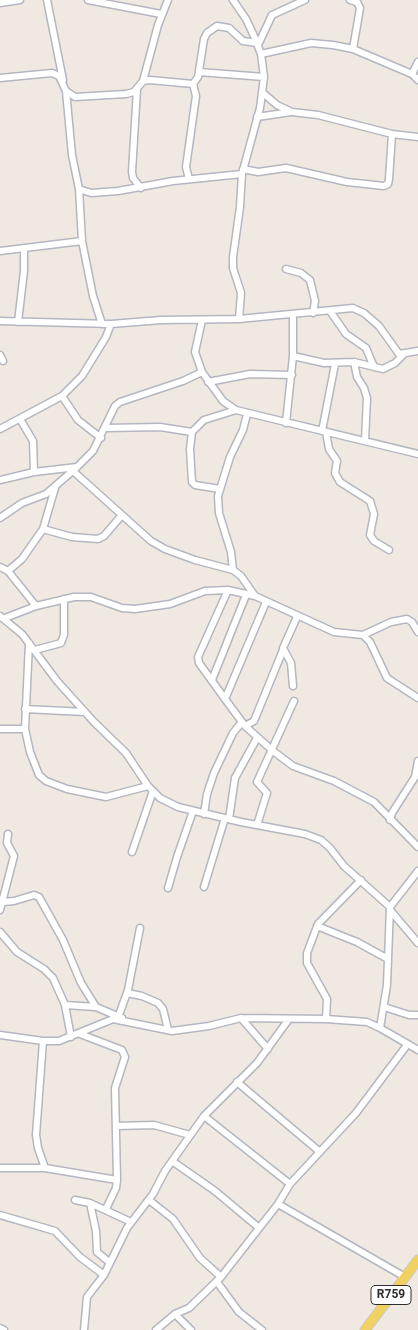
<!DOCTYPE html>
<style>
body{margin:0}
canvas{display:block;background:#efe9e1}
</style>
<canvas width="418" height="1330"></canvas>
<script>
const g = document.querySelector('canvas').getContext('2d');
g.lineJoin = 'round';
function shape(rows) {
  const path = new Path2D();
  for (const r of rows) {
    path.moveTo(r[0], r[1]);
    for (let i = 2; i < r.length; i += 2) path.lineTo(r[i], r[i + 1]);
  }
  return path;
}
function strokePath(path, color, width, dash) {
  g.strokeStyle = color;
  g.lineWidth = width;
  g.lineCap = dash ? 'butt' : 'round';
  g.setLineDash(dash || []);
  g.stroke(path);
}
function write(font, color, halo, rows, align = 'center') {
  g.font = font + ' Roboto,sans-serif';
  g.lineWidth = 5;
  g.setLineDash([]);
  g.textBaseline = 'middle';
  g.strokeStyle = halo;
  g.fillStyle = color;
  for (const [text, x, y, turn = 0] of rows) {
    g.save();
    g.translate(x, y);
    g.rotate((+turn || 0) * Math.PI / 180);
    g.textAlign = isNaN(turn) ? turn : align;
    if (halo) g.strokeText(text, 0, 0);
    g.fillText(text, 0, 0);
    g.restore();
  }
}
const minor = shape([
 [47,0,63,80],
 [88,0,161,14],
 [233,0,246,19,254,36,261,54,264,77,260,108,242,174,240,207,233,257,233,268,241,293,239,319],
 [350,0,357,2,360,8,353,49],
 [0,3,20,0],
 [258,45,272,15,305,0],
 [261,54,311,43,333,45,353,49,412,74,418,80],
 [199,72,264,77],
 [412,74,418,62],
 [0,78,52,73,59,76,66,91,75,97,126,94,134,92,143,81,150,80,193,84,198,77,204,39,207,33,217,26,229,28,243,41,257,43],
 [143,81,158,25,168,0],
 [137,89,132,172,133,178,141,188],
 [66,91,72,155,79,189,82,241,93,296,102,324],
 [263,93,277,105,292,112,318,115,392,134,418,137],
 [257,117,291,112],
 [243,169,258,172,286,168,347,182,384,186,388,184,389,179,392,134],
 [189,179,186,167,196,96,193,84],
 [79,189,91,193,118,191,173,181,242,174],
 [0,251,82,241],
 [286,269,301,273,310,280,315,301,313,313],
 [330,311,346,334,366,348,374,367],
 [202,320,195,352,202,372,223,401,236,410,418,454],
 [0,321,111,324,161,320,239,319,353,308,364,313,379,326,399,354,418,351],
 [18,322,24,271,24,248],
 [0,355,3,361],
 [293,356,324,363,354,362,383,369,395,363,403,355],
 [354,362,357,377,364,388,367,398,365,441],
 [208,382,250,374,292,375],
 [62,396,78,420,101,438],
 [20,419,33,441,34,472],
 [286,423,293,356,293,314],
 [106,428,160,427,192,432],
 [0,429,62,396,82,376,106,337,111,324],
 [322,431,335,364],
 [326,432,329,449,337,461,335,473,340,482,370,501,374,514,370,535,374,541,389,550],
 [73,471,151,541,165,549,195,560,233,570,241,576,255,596],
 [0,480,34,472,77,467,93,451,115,406,120,402,183,381,202,372],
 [220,489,195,485,192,482,190,449,192,432,204,420,236,410],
 [0,518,22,503,46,494,76,468],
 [43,529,72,537,98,539,104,536,122,515],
 [0,567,8,571,36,606],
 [233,570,231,552,219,513,218,496,230,457,243,430,247,414],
 [8,571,22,559,43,529,55,488],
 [228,590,198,657,199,663,225,699,245,726,273,751,293,766,334,781,374,802,418,847],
 [0,616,22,634,57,681,94,722,126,753,148,786,160,798,178,807,241,822,305,834,321,840,330,848,344,866,390,907],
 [5,618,36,606,74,597,91,597,122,608,135,609,170,604,205,591,228,590,255,596,334,632,363,635,370,642,387,678,418,698],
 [363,635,391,622,407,619,412,622,418,632],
 [29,643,25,729,30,752,39,775,46,781,67,789,106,797,148,786],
 [35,650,61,643,64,635,64,599],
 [212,680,246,595],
 [293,686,291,663,283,648,297,617],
 [225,699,266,602],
 [25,709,85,712],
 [245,726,254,721,283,650],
 [0,729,25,729],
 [204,814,207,794,214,773,233,733,242,722],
 [229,819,235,778,257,738],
 [390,820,392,813,415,777,418,761],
 [257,825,267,793,257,782,294,701],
 [132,852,153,791],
 [204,887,225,818],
 [168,888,177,857,193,811],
 [3,902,14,901,34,895,39,897,63,940,81,983,96,1007],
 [0,910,14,856,7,843,8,834],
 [390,910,418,943],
 [317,926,357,942,388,959],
 [0,932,17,952,44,969,53,978,65,1005,71,1037],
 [127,993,142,996,158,1003,163,1009,168,1030],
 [65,1005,96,1007,122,1018],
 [384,1007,409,1015,418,1015],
 [119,1015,128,990,140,928],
 [241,1018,268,1049],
 [326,1019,327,999,307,963,307,953,318,924,361,880],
 [380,1028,387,985,390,907,418,871],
 [80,1034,122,1050,125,1057,115,1088,117,1180,116,1188,106,1209],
 [0,1035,43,1041,59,1041,113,1019,172,1031,209,1026,241,1018,326,1019,367,1022,380,1028,418,1050],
 [43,1041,36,1135,38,1148,45,1168],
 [237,1082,320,1152],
 [204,1116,290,1184],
 [116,1126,154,1125,190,1135],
 [172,1161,215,1191,258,1227],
 [0,1168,45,1168,117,1180],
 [75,1200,90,1203,131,1222],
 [149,1200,173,1219,200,1258,221,1277],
 [90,1203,96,1231,97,1252,109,1262],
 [278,1204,405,1277],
 [0,1215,55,1231,80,1257,104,1275],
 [217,1282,239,1312,262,1330],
 [175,1314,191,1330],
 [0,1328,4,1330],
 [84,1330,87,1297,104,1275,127,1228,153,1194,165,1171,204,1116,257,1063,289,1019],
 [156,1330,175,1314,189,1308,221,1277,278,1204,290,1184,356,1113,407,1045]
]);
const major = shape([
 [365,1330,418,1260]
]);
const shields = [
 [391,1295,40]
];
const shieldNames = [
 ["R759",391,1295]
];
strokePath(minor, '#b4b7c1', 9);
strokePath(major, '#c9c9c9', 11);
strokePath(minor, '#fff', 6);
strokePath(major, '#f2d163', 9);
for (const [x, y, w] of shields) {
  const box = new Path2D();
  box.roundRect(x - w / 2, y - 9.5, w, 19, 4);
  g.fillStyle = '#fff';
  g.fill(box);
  strokePath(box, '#2e2e2e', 1);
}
write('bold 12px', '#2e2e2e', null, shieldNames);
</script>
